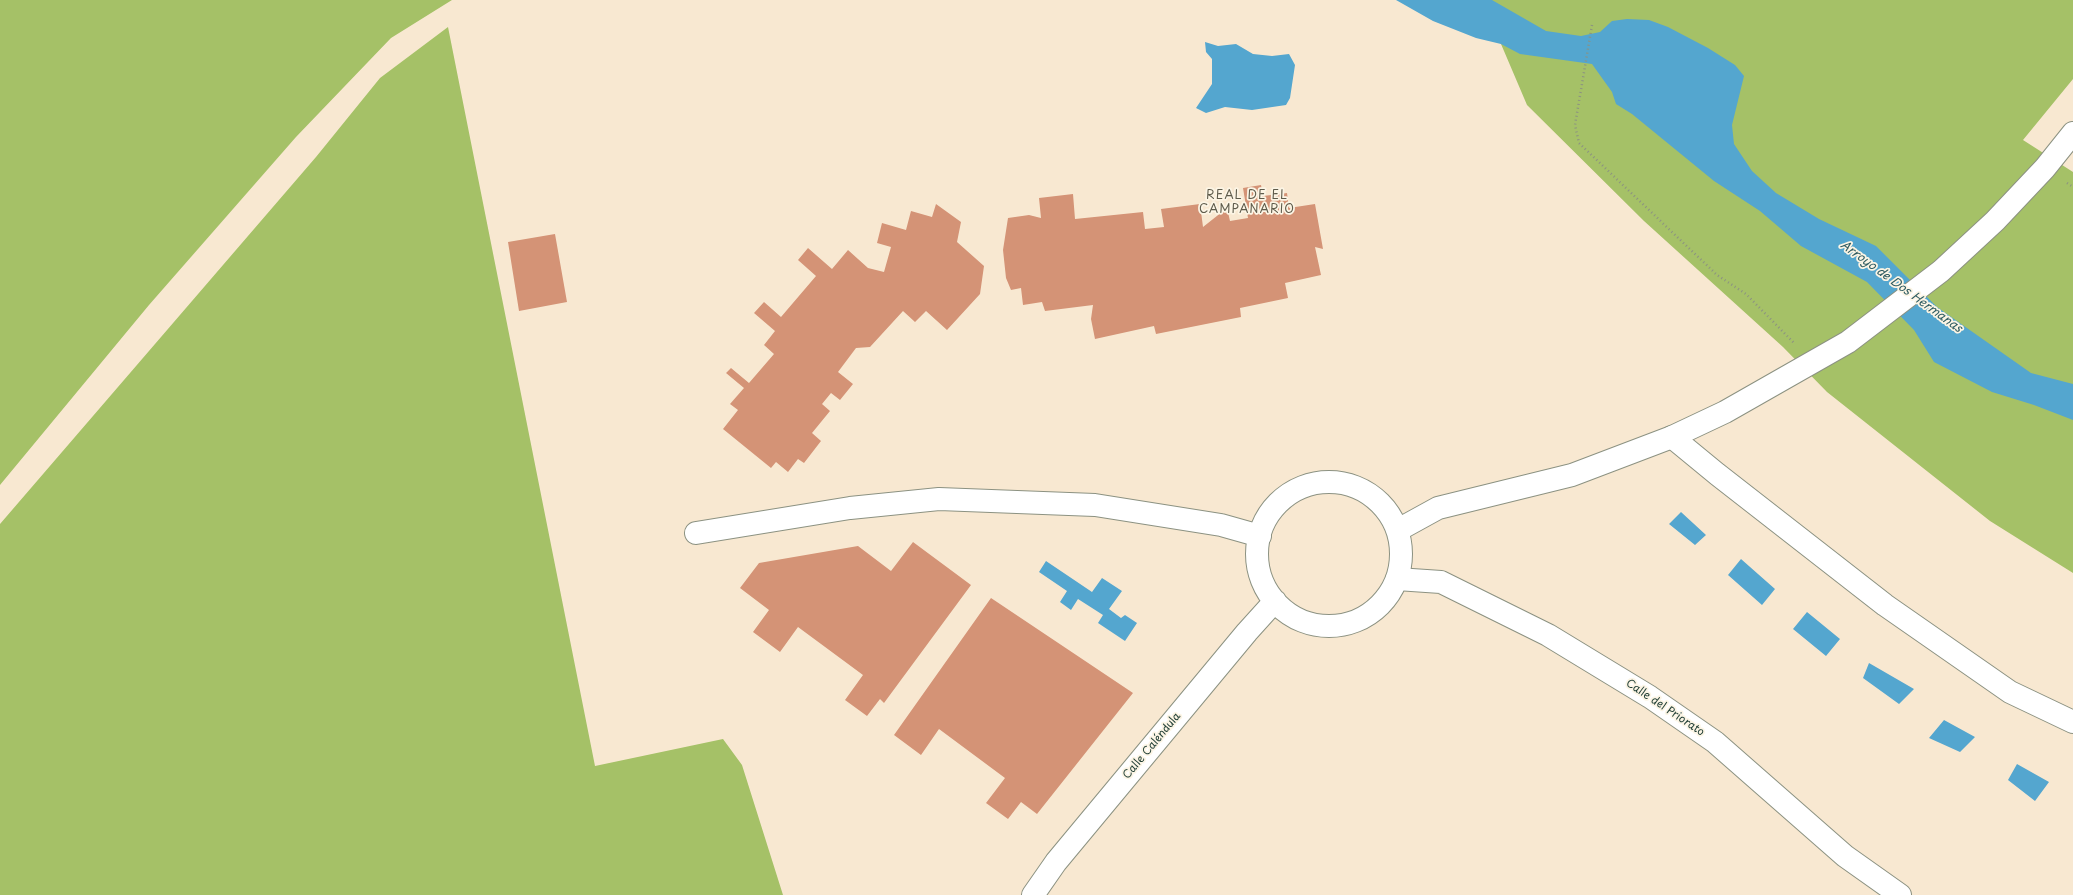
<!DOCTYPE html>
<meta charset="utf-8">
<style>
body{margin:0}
canvas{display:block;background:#f8e8d1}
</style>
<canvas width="2073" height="895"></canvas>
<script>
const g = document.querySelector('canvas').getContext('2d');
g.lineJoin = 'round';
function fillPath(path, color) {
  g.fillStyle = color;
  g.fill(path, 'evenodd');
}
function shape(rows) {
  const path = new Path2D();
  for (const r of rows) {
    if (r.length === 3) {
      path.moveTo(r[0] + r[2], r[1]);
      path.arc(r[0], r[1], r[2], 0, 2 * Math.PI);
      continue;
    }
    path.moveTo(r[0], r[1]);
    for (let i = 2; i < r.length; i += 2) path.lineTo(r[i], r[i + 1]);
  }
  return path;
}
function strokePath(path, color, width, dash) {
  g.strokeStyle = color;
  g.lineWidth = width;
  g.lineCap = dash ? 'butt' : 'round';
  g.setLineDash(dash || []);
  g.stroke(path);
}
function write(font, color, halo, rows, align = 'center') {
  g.font = font + ' "Playpen Sans",sans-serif';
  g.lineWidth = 3.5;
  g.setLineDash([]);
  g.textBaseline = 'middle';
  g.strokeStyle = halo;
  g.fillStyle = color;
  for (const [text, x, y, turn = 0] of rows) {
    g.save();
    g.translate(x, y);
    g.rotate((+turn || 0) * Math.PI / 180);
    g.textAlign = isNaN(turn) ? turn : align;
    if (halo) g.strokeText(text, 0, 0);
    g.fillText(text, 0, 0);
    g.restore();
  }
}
const green = shape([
 [0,0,452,0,391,38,296,137,149,305,0,485],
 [1465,0,2073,0,2073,79,2023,140,2073,172,2073,573,1990,521,1827,392,1783,347,1644,221,1527,105,1501,44],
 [448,27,595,766,723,739,742,765,783,895,0,895,0,524,316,157,380,78]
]);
const water = shape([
 [1396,0,1492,0,1546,31,1581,36,1600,32,1612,21,1627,19,1649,20,1668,27,1708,48,1735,65,1744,76,1732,125,1734,144,1752,171,1776,193,1819,219,1876,246,1937,307,2031,373,2073,384,2073,420,2034,405,1992,392,1934,362,1914,330,1867,282,1801,246,1760,211,1714,181,1632,114,1616,104,1612,92,1592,64,1520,54,1501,44,1476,38,1433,21],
 [1205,42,1218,46,1236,44,1253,54,1272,56,1289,54,1295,65,1290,98,1286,105,1252,110,1225,107,1206,113,1196,108,1212,84,1212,59,1206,52],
 [1681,512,1706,535,1695,545,1669,524],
 [1741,559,1775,589,1762,605,1728,575],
 [1046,561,1092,592,1102,578,1122,591,1109,609,1121,618,1125,615,1137,623,1125,641,1098,623,1103,615,1078,599,1071,610,1060,602,1067,591,1039,572],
 [1807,612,1840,639,1826,656,1793,629],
 [1869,663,1914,689,1899,704,1863,678],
 [1944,720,1975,737,1960,752,1929,738],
 [2017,764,2049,782,2035,801,2008,780]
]);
const building = shape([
 [1261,185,1263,196,1287,193,1289,208,1315,204,1323,249,1315,247,1321,275,1285,283,1288,298,1240,308,1241,317,1156,334,1154,326,1095,339,1091,319,1093,305,1045,311,1042,302,1023,305,1021,288,1011,290,1006,278,1003,250,1008,218,1029,215,1041,218,1039,198,1073,194,1075,219,1143,212,1145,229,1164,227,1161,209,1200,204,1203,227,1227,208,1230,221,1248,218,1243,188],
 [936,204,961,222,957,242,984,266,980,294,947,330,926,311,915,322,903,311,870,347,856,348,838,372,853,384,840,400,831,393,822,404,830,411,812,433,821,441,804,463,798,459,788,472,776,462,771,468,723,429,738,410,730,404,744,388,726,373,731,368,749,383,774,354,764,345,775,331,754,313,764,302,781,317,816,276,798,260,808,248,832,269,848,250,868,268,884,272,891,247,877,243,882,223,906,230,911,211,932,217],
 [555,234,567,302,519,311,508,242],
 [913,542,971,585,884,703,880,699,867,716,845,700,863,675,798,627,780,652,753,632,769,610,740,588,759,563,858,546,891,571],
 [991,598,1133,693,1037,814,1021,802,1008,819,986,803,1005,778,939,729,921,755,894,735]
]);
const path = shape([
 [1592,25,1575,125,1579,143,1695,254,1717,275,1746,294,1794,343],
 [2067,183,2073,187]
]);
const street = shape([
 [1672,437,1717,474,1885,605,2010,692,2073,722],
 [696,533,850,508,939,499,1095,505,1221,525,1260,536],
 [1397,579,1441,582,1548,635,1650,697,1715,742,1845,856,1900,895]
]);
const secondary = shape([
 [1329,554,72],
 [1398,530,1438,508,1572,475,1672,437,1725,412,1848,342,1941,271,1995,221,2045,168,2073,133],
 [1033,895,1056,862,1247,632,1275,601]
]);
const streetNames = [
 ["Calle del Priorato",1665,708,34],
 ["Calle Caléndula",1152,746,-50]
];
const neighbourhoodNames = [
 ["REAL DE EL",1247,196],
 ["CAMPANARIO",1247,210]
];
const waterNames = [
 ["Arroyo de Dos Hermanas",1901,287,36]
];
fillPath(green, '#a5c167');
fillPath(water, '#54a6cf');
fillPath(building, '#d49376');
strokePath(street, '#8c9282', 24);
strokePath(secondary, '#8c9282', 24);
strokePath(path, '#8c9282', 2.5, [1, 3]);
strokePath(street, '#fff', 22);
strokePath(secondary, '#fff', 22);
write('11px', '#1f3d34', '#fcf5e5', streetNames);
g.letterSpacing = '1px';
write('12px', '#5e5b4b', '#fcf5e5', neighbourhoodNames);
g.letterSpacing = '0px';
write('italic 12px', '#2f5c62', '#fcf5e5', waterNames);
</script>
